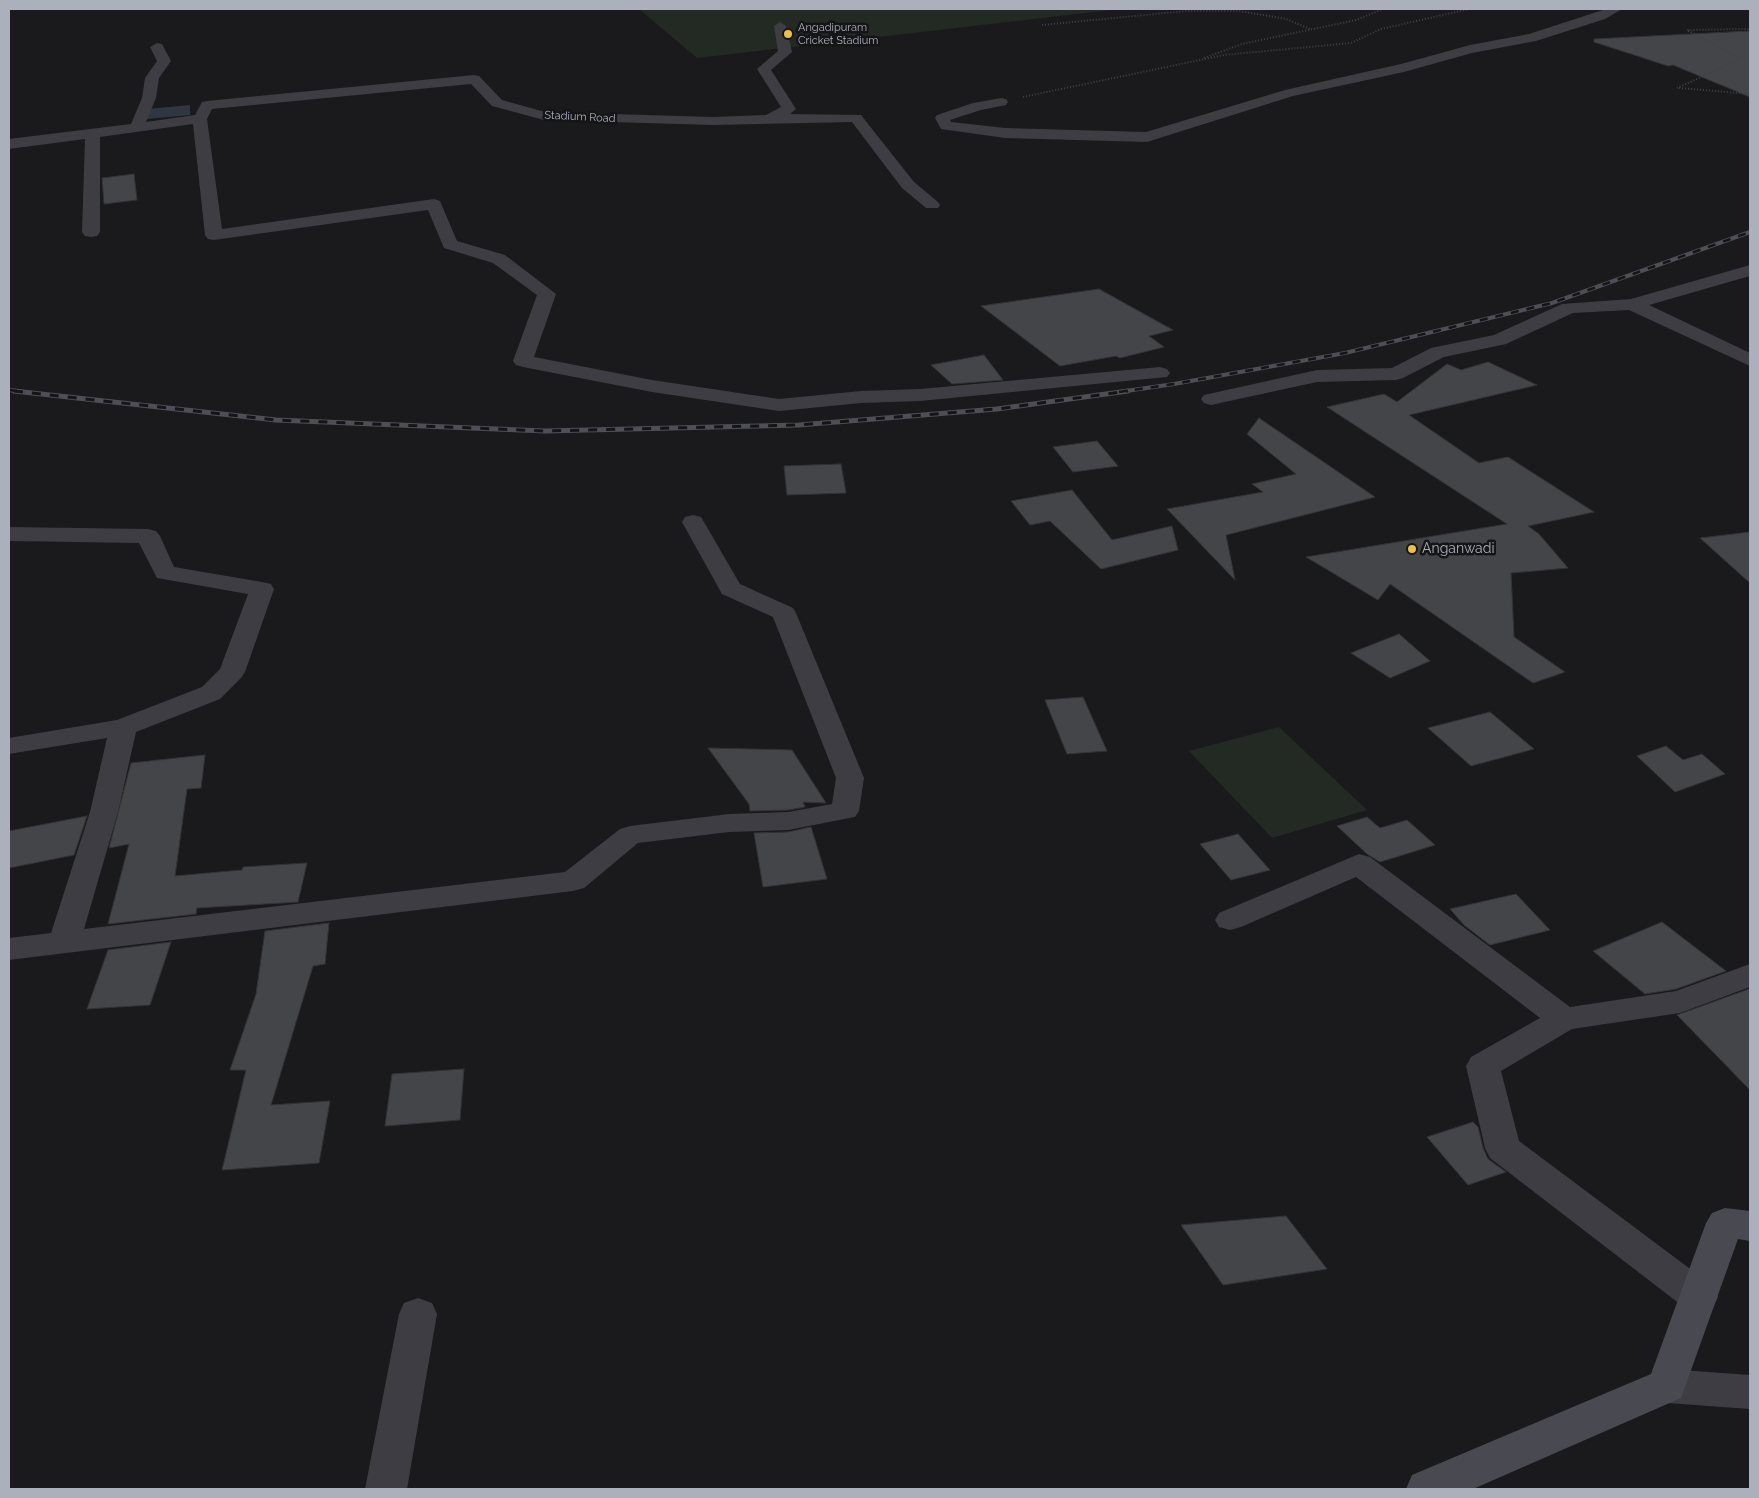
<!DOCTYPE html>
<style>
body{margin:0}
#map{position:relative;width:1759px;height:1498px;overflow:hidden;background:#1a1a1c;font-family:Raleway,sans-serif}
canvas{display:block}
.frame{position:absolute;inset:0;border:10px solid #acb0bc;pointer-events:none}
</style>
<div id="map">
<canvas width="1759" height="1498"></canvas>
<div class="frame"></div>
</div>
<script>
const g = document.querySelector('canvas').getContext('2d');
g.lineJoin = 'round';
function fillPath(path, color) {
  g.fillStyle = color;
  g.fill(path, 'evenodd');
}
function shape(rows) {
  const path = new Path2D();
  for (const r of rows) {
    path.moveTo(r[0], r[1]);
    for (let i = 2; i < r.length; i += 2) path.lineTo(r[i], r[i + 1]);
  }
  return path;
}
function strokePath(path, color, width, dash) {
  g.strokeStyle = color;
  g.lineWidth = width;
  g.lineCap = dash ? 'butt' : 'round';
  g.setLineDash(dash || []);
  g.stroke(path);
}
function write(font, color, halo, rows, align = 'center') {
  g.font = font + ' Raleway,sans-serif';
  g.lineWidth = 5;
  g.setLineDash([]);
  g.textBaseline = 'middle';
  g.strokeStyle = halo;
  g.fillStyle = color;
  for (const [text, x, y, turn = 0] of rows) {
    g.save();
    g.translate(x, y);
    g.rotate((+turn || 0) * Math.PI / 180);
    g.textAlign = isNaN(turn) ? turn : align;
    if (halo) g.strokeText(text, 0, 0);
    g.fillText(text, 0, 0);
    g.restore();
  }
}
const green = shape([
 [639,9,1120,9,697,58],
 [1279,727,1367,810,1272,838,1189,751]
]);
const water = shape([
 [190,105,190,115,147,119,148,109]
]);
const building = shape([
 [1750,31,1750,97,1673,65,1668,66,1594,42,1594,39,1750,31],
 [134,174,137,200,104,204,102,178,134,174],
 [1099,289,1173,330,1149,336,1164,347,1120,358,1116,356,1060,366,981,306,1099,289],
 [984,355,1003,380,952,384,931,365,984,355],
 [1488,362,1537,385,1409,415,1479,463,1508,457,1594,512,1528,526,1539,534,1568,568,1511,573,1514,637,1565,672,1533,683,1390,584,1378,600,1306,557,1507,524,1327,407,1384,394,1397,402,1447,364,1461,370,1488,362],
 [1259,418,1375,497,1226,535,1235,580,1167,509,1263,492,1252,484,1296,474,1247,434,1259,418],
 [1097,441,1118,466,1073,472,1053,447,1097,441],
 [841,464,846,493,787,495,784,466,841,464],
 [1072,490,1112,540,1172,526,1178,550,1101,569,1050,521,1030,525,1011,501,1072,490],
 [1750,532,1750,583,1700,538,1750,532],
 [1399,634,1430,661,1390,678,1351,653,1399,634],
 [1083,697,1107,751,1067,754,1045,700,1083,697],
 [1490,712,1534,749,1471,766,1428,728,1490,712],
 [1666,746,1683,760,1702,754,1725,774,1675,792,1637,756,1666,746],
 [708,748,792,750,826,803,803,802,805,807,788,810,750,811,749,804,708,748],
 [205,755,201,788,187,789,175,876,242,870,243,867,307,863,298,902,197,908,196,914,108,924,129,844,109,848,131,763,205,755],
 [87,816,74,855,9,868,9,831,87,816],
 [1367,817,1380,828,1407,820,1435,845,1380,862,1367,854,1337,826,1367,817],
 [811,827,827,879,763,887,754,833,788,832,811,827],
 [1238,834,1270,870,1231,880,1200,844,1238,834],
 [1516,894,1550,930,1490,945,1464,925,1450,909,1516,894],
 [1662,922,1726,971,1676,989,1645,994,1593,951,1662,922],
 [329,923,325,964,313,966,271,1105,330,1101,319,1163,222,1170,246,1070,230,1070,256,994,265,931,329,923],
 [171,942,150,1005,87,1009,108,950,171,942],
 [1749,989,1750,990,1750,1090,1677,1015,1749,989],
 [464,1069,460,1120,385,1126,392,1074,464,1069],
 [1473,1122,1478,1127,1483,1148,1488,1159,1506,1172,1468,1185,1427,1137,1473,1122],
 [1286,1216,1327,1269,1223,1285,1181,1225,1286,1216]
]);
const path = shape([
 [1042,25,1186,11,1239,11,1286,19,1310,29],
 [1204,58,1242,44,1356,20,1383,9],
 [1677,88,1741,59,1687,30,1750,29],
 [1679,88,1750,94],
 [1023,97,1224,55,1351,43,1381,29,1469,9]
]);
const street = shape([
 [1606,9,1622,9,1605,19,1536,41,1472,53,1404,72,1293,96,1147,142,1005,138,941,129,935,118,937,115,973,103,1001,98,1006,99,1008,102,1006,105,981,110,950,120,951,122,1005,128,1146,132,1285,90,1401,64,1470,45,1529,34,1606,9],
 [780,22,786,26,792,52,771,70,796,109,790,114,861,115,914,182,938,202,940,205,938,208,926,208,902,188,852,122,713,125,544,120,492,106,471,84,212,109,207,119,222,229,434,199,440,201,457,241,505,255,556,294,534,357,652,380,779,399,861,391,920,389,1160,367,1167,369,1170,373,1167,377,920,401,861,403,779,411,652,392,523,367,516,365,513,361,537,295,493,263,444,248,428,210,214,240,208,239,205,235,193,124,100,137,100,232,97,236,91,237,85,236,82,232,85,139,9,149,9,139,131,124,142,98,145,78,157,61,150,47,157,43,162,44,171,61,159,78,156,98,146,122,195,115,202,102,207,101,474,75,479,76,502,100,545,112,713,117,766,115,781,107,757,69,778,51,774,26,780,22],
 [1750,265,1750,276,1649,305,1750,353,1750,366,1629,310,1573,313,1506,344,1444,357,1403,378,1396,380,1317,382,1211,405,1204,403,1201,399,1204,395,1317,370,1392,368,1431,348,1494,335,1562,304,1631,299,1750,265],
 [693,515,701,517,704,522,740,584,793,608,796,613,864,778,859,811,855,817,788,830,729,832,638,843,584,888,573,891,9,960,9,938,51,933,90,812,107,738,9,754,9,738,117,720,202,687,220,669,248,594,157,578,139,543,9,541,9,527,148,529,156,531,160,536,174,567,262,582,271,584,274,589,245,672,241,678,220,699,136,732,118,812,84,929,565,872,620,829,630,826,729,814,788,812,832,804,836,778,773,617,722,594,682,522,685,517,693,515],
 [1359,854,1370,857,1570,1007,1676,991,1750,964,1750,987,1680,1013,1572,1029,1501,1071,1519,1141,1713,1286,1718,1297,1713,1308,1699,1313,1685,1308,1490,1158,1485,1148,1466,1066,1471,1057,1540,1018,1356,877,1241,927,1230,930,1219,927,1215,920,1219,913,1359,854],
 [418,1298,432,1303,437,1314,407,1489,365,1489,399,1314,404,1303,418,1298],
 [1667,1369,1750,1375,1750,1409,1667,1403,1653,1398,1647,1386,1653,1374,1667,1369]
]);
const secondary = shape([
 [1725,1208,1750,1211,1750,1241,1738,1239,1681,1398,1473,1489,1406,1489,1412,1475,1651,1374,1706,1223,1712,1213,1725,1208]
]);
const railFar1 = shape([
 [9,390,25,392],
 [1119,392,1174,384,1345,353,1552,303,1750,232]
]);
const rail = shape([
 [14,391,276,420,545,431,799,425,997,409,1128,391]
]);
const markers = [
 [788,34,5,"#f2c03c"],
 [1412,549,5,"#f2c03c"]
];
const farPoinames = [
 ["Angadipuram",798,28],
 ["Cricket Stadium",798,41]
];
const farStreetnames = [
 ["Stadium Road",580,117,3]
];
const poiNames = [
 ["Anganwadi",1422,549]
];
fillPath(green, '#222a23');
fillPath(water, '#2f3841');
fillPath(building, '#444549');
strokePath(building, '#343438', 1);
strokePath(path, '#414248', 2, [1, 2]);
fillPath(street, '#3d3d43');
fillPath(secondary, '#494a51');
strokePath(railFar1, '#4e4f56', 4);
strokePath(rail, '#4e4f56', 5);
strokePath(railFar1, '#151517', 2.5, [8]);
strokePath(rail, '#151517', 3, [9]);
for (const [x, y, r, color] of markers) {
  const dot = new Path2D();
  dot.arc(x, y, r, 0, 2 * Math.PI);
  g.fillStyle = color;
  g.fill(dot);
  strokePath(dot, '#151517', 2);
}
write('11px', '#acb0bc', '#151517', farPoinames, 'left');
write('11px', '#acb0bc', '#151517', farStreetnames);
write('14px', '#acb0bc', '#151517', poiNames, 'left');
</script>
